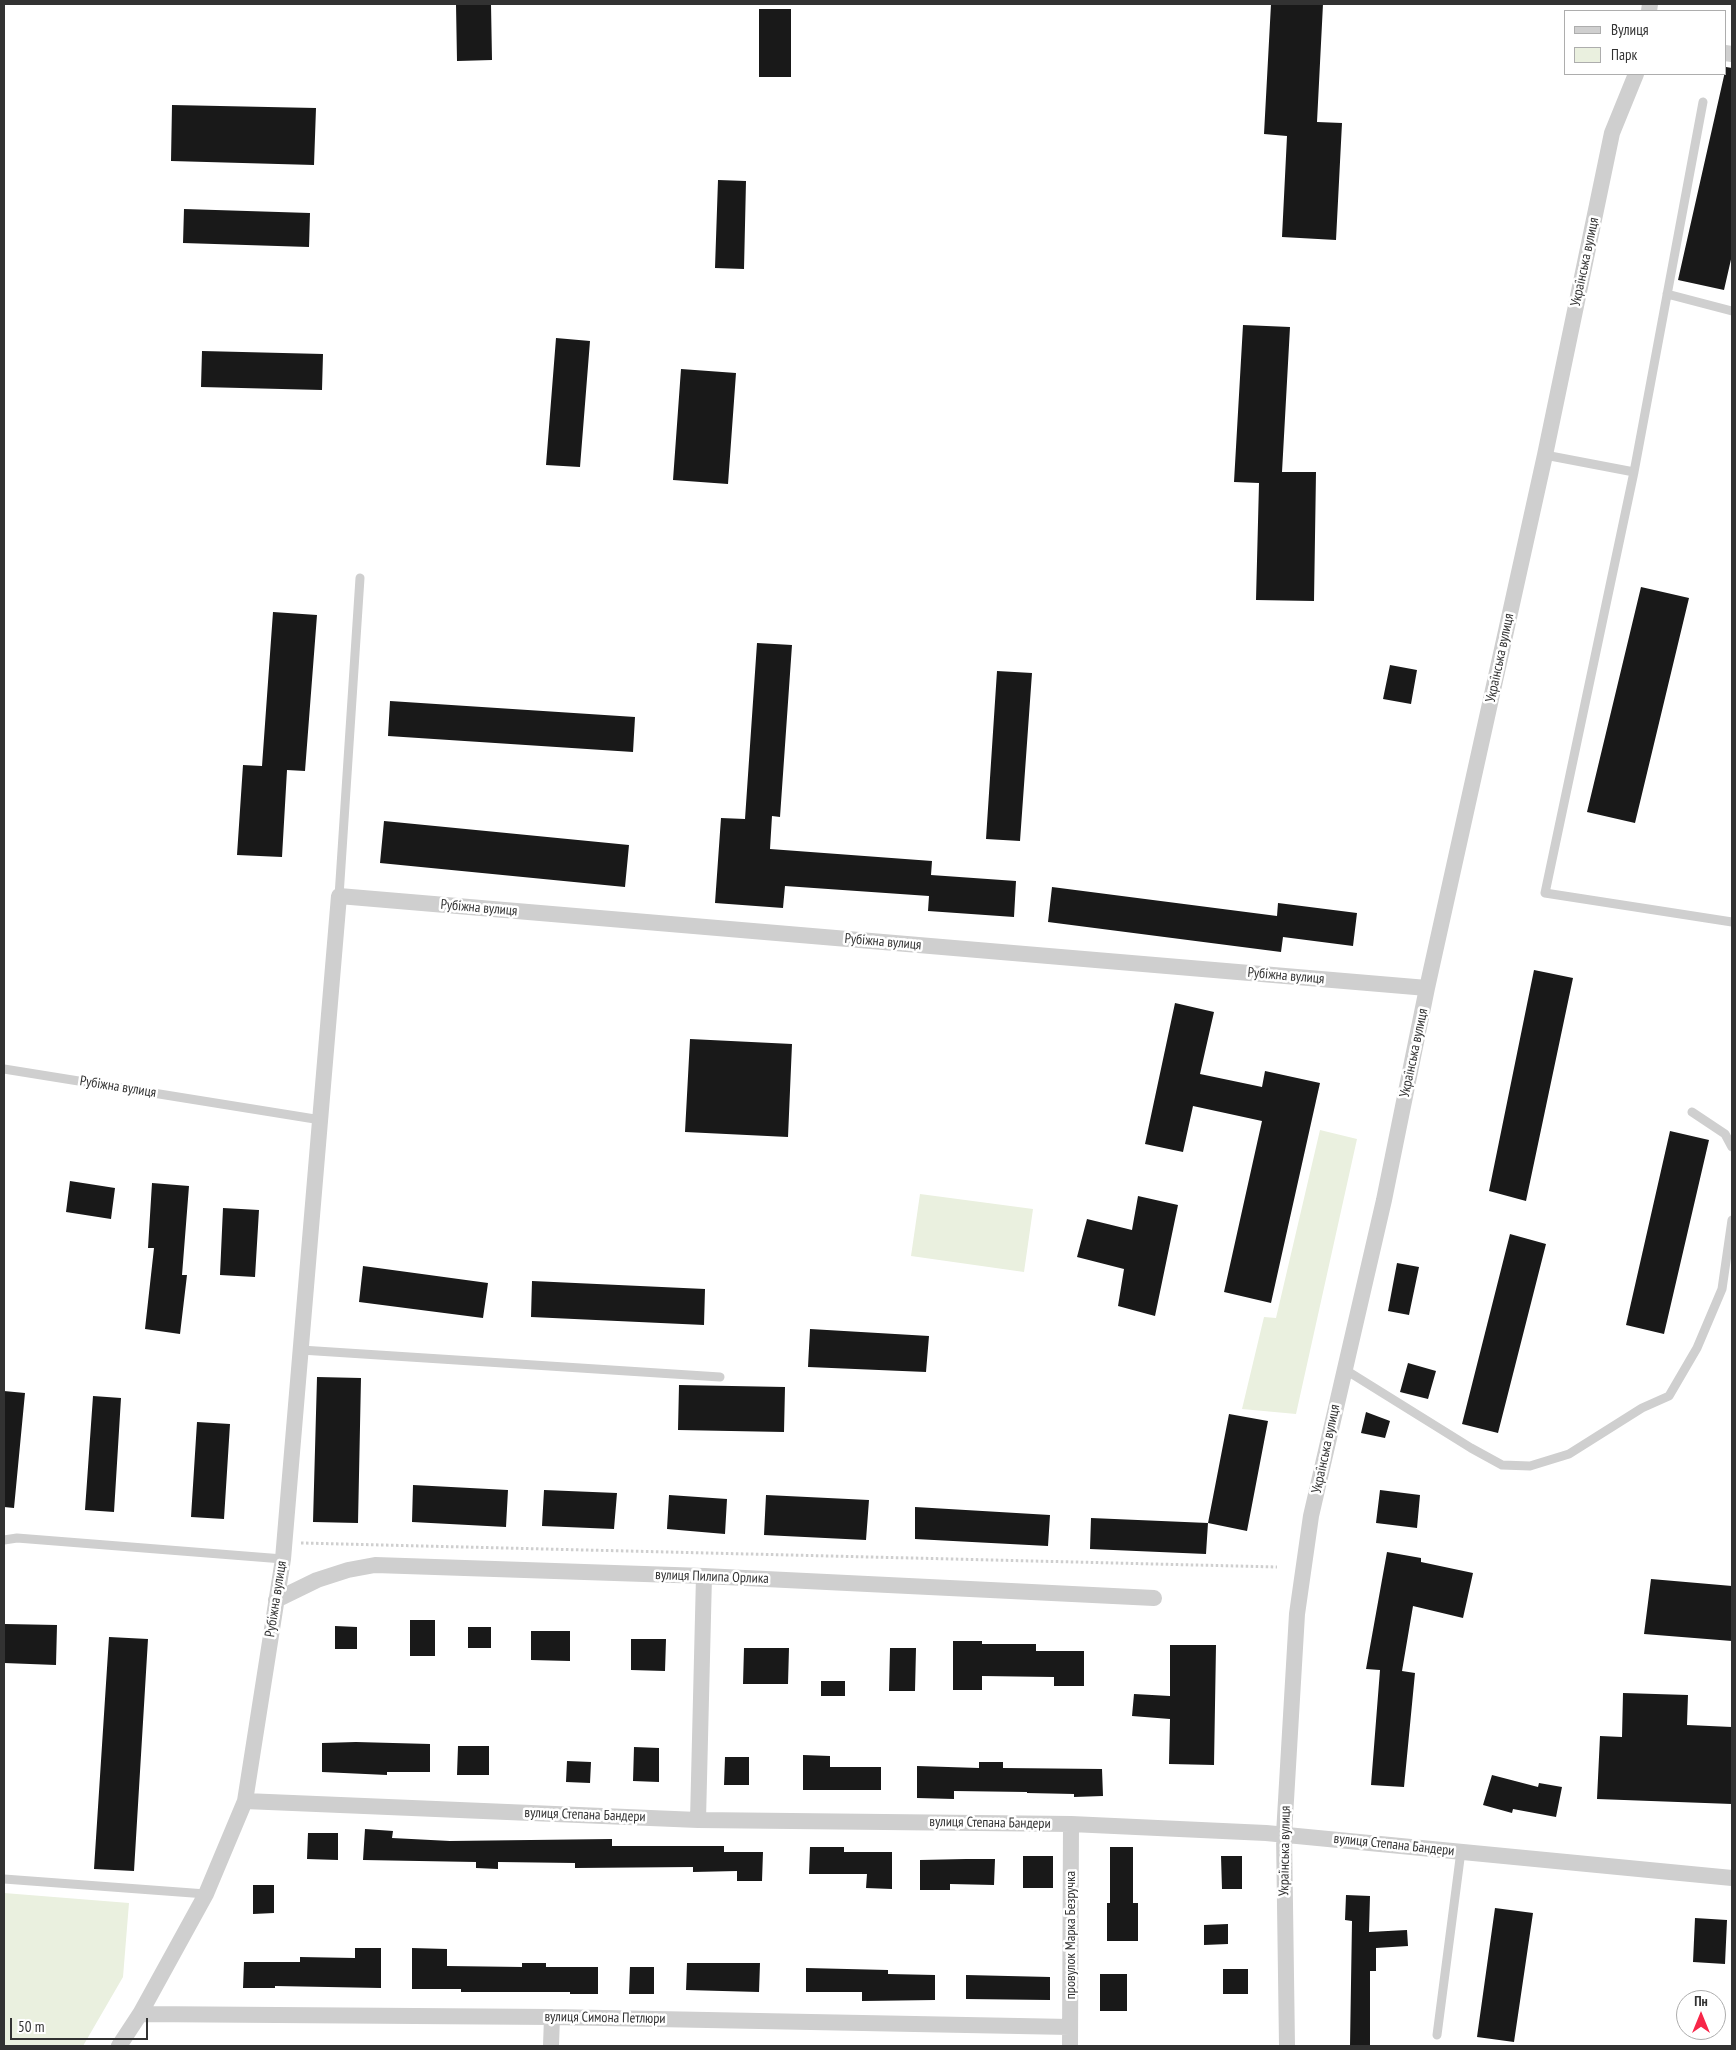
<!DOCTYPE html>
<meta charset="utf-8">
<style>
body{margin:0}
#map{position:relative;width:1736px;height:2050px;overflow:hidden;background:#fff;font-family:"PT Sans Narrow",sans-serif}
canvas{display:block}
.frame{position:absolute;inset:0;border:5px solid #323232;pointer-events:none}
.legend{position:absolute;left:1564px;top:10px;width:162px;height:65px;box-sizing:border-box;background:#fff;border:1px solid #adadad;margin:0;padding:6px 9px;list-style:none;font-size:15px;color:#323232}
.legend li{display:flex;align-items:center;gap:10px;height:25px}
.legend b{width:25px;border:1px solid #adadad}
.north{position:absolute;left:1676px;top:1990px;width:50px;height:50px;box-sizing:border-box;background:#fff;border:1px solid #adadad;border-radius:50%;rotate:0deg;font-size:14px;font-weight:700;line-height:20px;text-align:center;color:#323232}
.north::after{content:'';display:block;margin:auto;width:18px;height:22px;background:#f72648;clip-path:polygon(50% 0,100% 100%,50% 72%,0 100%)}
.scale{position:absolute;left:10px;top:2018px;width:138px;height:22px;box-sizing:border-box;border:2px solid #323232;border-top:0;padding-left:6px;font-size:15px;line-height:18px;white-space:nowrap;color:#323232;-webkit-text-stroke:4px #fff;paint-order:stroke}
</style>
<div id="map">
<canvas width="1736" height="2050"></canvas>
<div class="frame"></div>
<ul class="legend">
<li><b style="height:6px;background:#cfcfcf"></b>Вулиця</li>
<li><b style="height:14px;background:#eaf0df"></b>Парк</li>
</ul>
<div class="north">Пн</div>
<div class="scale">50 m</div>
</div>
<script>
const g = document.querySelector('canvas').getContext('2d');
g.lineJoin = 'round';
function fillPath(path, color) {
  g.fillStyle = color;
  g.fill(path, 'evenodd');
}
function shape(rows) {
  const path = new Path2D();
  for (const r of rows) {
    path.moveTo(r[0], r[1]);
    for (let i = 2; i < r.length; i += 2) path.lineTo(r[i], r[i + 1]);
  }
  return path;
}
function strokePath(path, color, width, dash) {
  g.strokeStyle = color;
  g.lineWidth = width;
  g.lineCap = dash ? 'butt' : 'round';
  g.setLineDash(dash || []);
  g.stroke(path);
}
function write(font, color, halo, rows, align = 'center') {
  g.font = font + ' "PT Sans Narrow",sans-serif';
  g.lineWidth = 5;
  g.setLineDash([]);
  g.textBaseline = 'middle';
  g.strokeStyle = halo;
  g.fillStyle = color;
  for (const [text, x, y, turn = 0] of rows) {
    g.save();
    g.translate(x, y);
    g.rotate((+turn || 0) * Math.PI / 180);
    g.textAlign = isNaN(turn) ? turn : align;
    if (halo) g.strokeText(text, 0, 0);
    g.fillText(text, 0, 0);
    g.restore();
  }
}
const green = shape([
 [1320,1130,1357,1139,1296,1414,1242,1409,1264,1317,1276,1318],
 [920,1194,1033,1209,1024,1272,911,1256],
 [4,1893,129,1903,123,1977,83,2046,4,2046]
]);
const building = shape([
 [456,4,491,4,492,60,457,61],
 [1271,4,1323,4,1317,122,1342,123,1336,240,1282,237,1287,136,1264,134],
 [759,9,791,9,791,77,759,77],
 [1726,67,1732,68,1732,255,1724,290,1678,280],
 [172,105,316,108,314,165,171,161],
 [718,180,746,181,744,269,715,268],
 [184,209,310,213,309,247,183,243],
 [1243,325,1290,327,1282,472,1316,472,1314,601,1256,600,1259,483,1234,482],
 [556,338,590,341,580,467,546,465],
 [202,351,323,354,322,390,201,387],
 [681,369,736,373,728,484,673,480],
 [1641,587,1689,598,1635,823,1587,812],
 [273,612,317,615,305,771,287,770,282,857,237,855,243,765,262,766],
 [757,643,792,645,780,817,772,816,770,849,932,861,931,875,1016,881,1014,917,928,911,929,896,785,886,783,908,715,903,721,818,745,819],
 [1390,665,1417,670,1411,704,1383,699],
 [997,671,1032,673,1020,841,986,839],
 [390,701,635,717,633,752,388,736],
 [384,821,629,845,625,887,380,863],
 [1052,887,1277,916,1278,903,1357,913,1353,946,1283,937,1281,952,1048,922],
 [1534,970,1573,978,1526,1201,1489,1191],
 [1175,1003,1214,1012,1200,1074,1262,1087,1265,1071,1320,1083,1271,1303,1224,1292,1262,1121,1193,1106,1183,1152,1145,1144],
 [690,1039,792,1044,788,1137,685,1132],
 [1670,1131,1709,1140,1664,1334,1626,1325],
 [70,1181,115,1188,111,1219,66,1212],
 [152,1183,189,1186,182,1275,187,1275,180,1334,145,1329,154,1248,148,1248],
 [1138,1196,1178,1205,1155,1316,1118,1306,1124,1269,1077,1257,1087,1219,1132,1230],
 [223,1208,259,1210,255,1277,220,1275],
 [1510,1234,1546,1244,1498,1433,1462,1424],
 [1397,1263,1419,1267,1409,1315,1388,1311],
 [363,1266,488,1283,483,1318,359,1302],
 [532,1281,705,1289,704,1325,531,1317],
 [810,1329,929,1336,926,1372,808,1367],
 [1408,1363,1436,1371,1428,1399,1400,1392],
 [317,1377,361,1378,358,1523,313,1522],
 [679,1385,785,1387,784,1432,678,1430],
 [4,1391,25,1393,14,1508,4,1507],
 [93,1396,121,1398,114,1512,85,1510],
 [1366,1412,1390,1421,1385,1438,1361,1433],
 [1229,1414,1268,1421,1247,1531,1208,1523],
 [197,1422,230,1424,224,1519,191,1517],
 [413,1485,508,1490,506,1527,412,1522],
 [544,1490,617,1493,614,1529,542,1526],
 [1380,1490,1420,1495,1417,1528,1376,1523],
 [669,1495,727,1499,725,1534,667,1529],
 [766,1495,869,1500,866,1540,764,1535],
 [915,1507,1050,1515,1048,1546,915,1539],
 [1091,1518,1208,1523,1206,1554,1090,1549],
 [1387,1552,1421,1558,1421,1562,1473,1573,1463,1618,1413,1606,1402,1671,1415,1673,1404,1787,1371,1785,1380,1670,1366,1669],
 [1651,1579,1732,1586,1732,1641,1644,1634],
 [410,1620,435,1620,435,1656,410,1656],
 [5,1624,57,1625,56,1665,4,1663],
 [335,1626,357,1627,357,1649,335,1649],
 [468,1627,491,1627,491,1648,468,1648],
 [531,1631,570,1631,570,1661,531,1660],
 [109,1637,148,1639,134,1871,94,1869],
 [631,1639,666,1639,665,1671,631,1670],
 [953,1641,982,1641,982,1644,1036,1644,1036,1651,1084,1651,1084,1686,1054,1686,1054,1677,982,1676,982,1690,953,1690],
 [1170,1645,1216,1645,1214,1765,1169,1764,1170,1719,1132,1716,1134,1694,1170,1696],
 [744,1648,789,1648,788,1684,743,1684],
 [890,1648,916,1648,915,1691,889,1691],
 [821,1681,845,1681,845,1696,821,1696],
 [1623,1693,1688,1695,1687,1725,1732,1727,1732,1804,1597,1799,1600,1736,1622,1737],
 [356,1742,430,1744,430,1772,387,1772,387,1775,322,1772,322,1743],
 [458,1746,489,1746,489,1775,457,1775],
 [634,1747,659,1748,659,1782,633,1781],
 [803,1755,830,1756,830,1767,881,1767,881,1790,803,1790],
 [725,1757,749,1757,749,1785,724,1785],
 [567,1761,591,1762,590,1783,566,1782],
 [979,1762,1003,1762,1003,1768,1102,1769,1103,1796,1074,1797,1074,1794,1027,1793,1027,1792,954,1791,954,1799,917,1798,917,1766,979,1768],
 [1492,1775,1538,1787,1539,1783,1562,1787,1556,1817,1513,1809,1512,1813,1483,1805],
 [365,1829,393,1831,392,1838,450,1841,612,1839,612,1846,724,1846,724,1852,763,1852,762,1881,737,1881,737,1871,693,1872,693,1867,575,1868,575,1863,498,1862,498,1869,476,1868,476,1862,363,1860],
 [308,1833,338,1833,338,1860,307,1859],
 [810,1847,844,1847,844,1852,892,1852,892,1889,866,1888,867,1874,809,1874],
 [1110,1847,1133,1847,1133,1903,1138,1903,1138,1941,1107,1941,1107,1903,1110,1903],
 [1023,1856,1053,1856,1053,1888,1023,1888],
 [1221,1856,1242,1856,1242,1889,1222,1889],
 [966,1859,995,1859,994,1885,950,1884,950,1890,920,1890,920,1860],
 [253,1885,274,1885,274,1913,253,1914],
 [1346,1895,1370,1896,1369,1932,1407,1930,1408,1946,1376,1948,1376,1971,1370,1971,1370,2046,1350,2046,1352,1921,1345,1920],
 [1495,1908,1533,1913,1514,2042,1477,2037],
 [1695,1918,1727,1920,1725,1964,1693,1962],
 [1228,1924,1228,1944,1204,1945,1204,1925],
 [355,1948,381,1948,381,1988,275,1986,275,1988,243,1988,244,1962,300,1962,300,1957,355,1958],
 [412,1948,447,1949,447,1966,522,1967,522,1963,546,1963,546,1967,598,1967,598,1994,570,1994,570,1992,461,1992,461,1989,412,1989],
 [687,1963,760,1963,759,1992,686,1990],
 [630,1967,654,1967,654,1994,629,1994],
 [806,1968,888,1970,888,1974,935,1975,935,2000,862,2001,862,1992,806,1992],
 [1223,1969,1248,1969,1248,1994,1223,1994],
 [1100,1974,1127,1974,1127,2011,1100,2011],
 [966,1975,1050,1977,1050,2000,966,1999]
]);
const path = shape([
 [301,1543,1277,1567]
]);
const service = shape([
 [1703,102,1634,472,1545,893,1732,922],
 [1667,294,1732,311],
 [1545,455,1634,472],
 [339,896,360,578],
 [4,1069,321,1120],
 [1692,1112,1725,1134,1732,1147],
 [301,1350,720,1377],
 [1344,1369,1471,1448,1502,1465,1530,1466,1569,1454,1642,1408,1669,1396,1697,1348,1722,1289,1732,1220],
 [4,1540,17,1538,283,1559],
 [4,1879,206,1894],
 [1437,2035,1461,1851]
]);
const minor = shape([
 [1649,11,1650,4],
 [1725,53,1732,54],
 [276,1600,317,1580,348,1570,375,1565,704,1576,1154,1598],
 [245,1801,698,1820,1071,1824,1266,1833,1732,1878],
 [698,1820,704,1576],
 [140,2014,552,2017,1070,2027],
 [119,2046,140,2014,206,1894,245,1801,283,1559,339,896,1427,988],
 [551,2046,552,2017],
 [1070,2046,1071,1824],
 [1287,2046,1284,1834,1297,1614,1311,1516,1384,1200,1427,988,1545,455,1612,133,1636,74]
]);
const streetNames = [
 ["Українська вулиця",1585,262,-78],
 ["Українська вулиця",1500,658,-78],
 ["Рубіжна вулиця",479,908,5],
 ["Рубіжна вулиця",883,942,5],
 ["Рубіжна вулиця",1286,976,5],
 ["Українська вулиця",1414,1053,-78],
 ["Рубіжна вулиця",118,1087,9],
 ["Українська вулиця",1326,1449,-78],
 ["вулиця Пилипа Орлика",712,1577,2],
 ["Рубіжна вулиця",276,1599,-81],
 ["вулиця Степана Бандери",585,1815,2],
 ["вулиця Степана Бандери",990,1823,1],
 ["вулиця Степана Бандери",1394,1845,6],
 ["Українська вулиця",1285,1851,-89],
 ["провулок Марка Безручка",1071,1935,-90],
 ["вулиця Симона Петлюри",605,2018,1]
];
fillPath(green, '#eaf0df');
fillPath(building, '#191919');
strokePath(path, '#cfcfcf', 3, [2.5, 2.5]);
strokePath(service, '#cfcfcf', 9);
strokePath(minor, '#cfcfcf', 16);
write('14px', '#323232', '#fff', streetNames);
</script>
